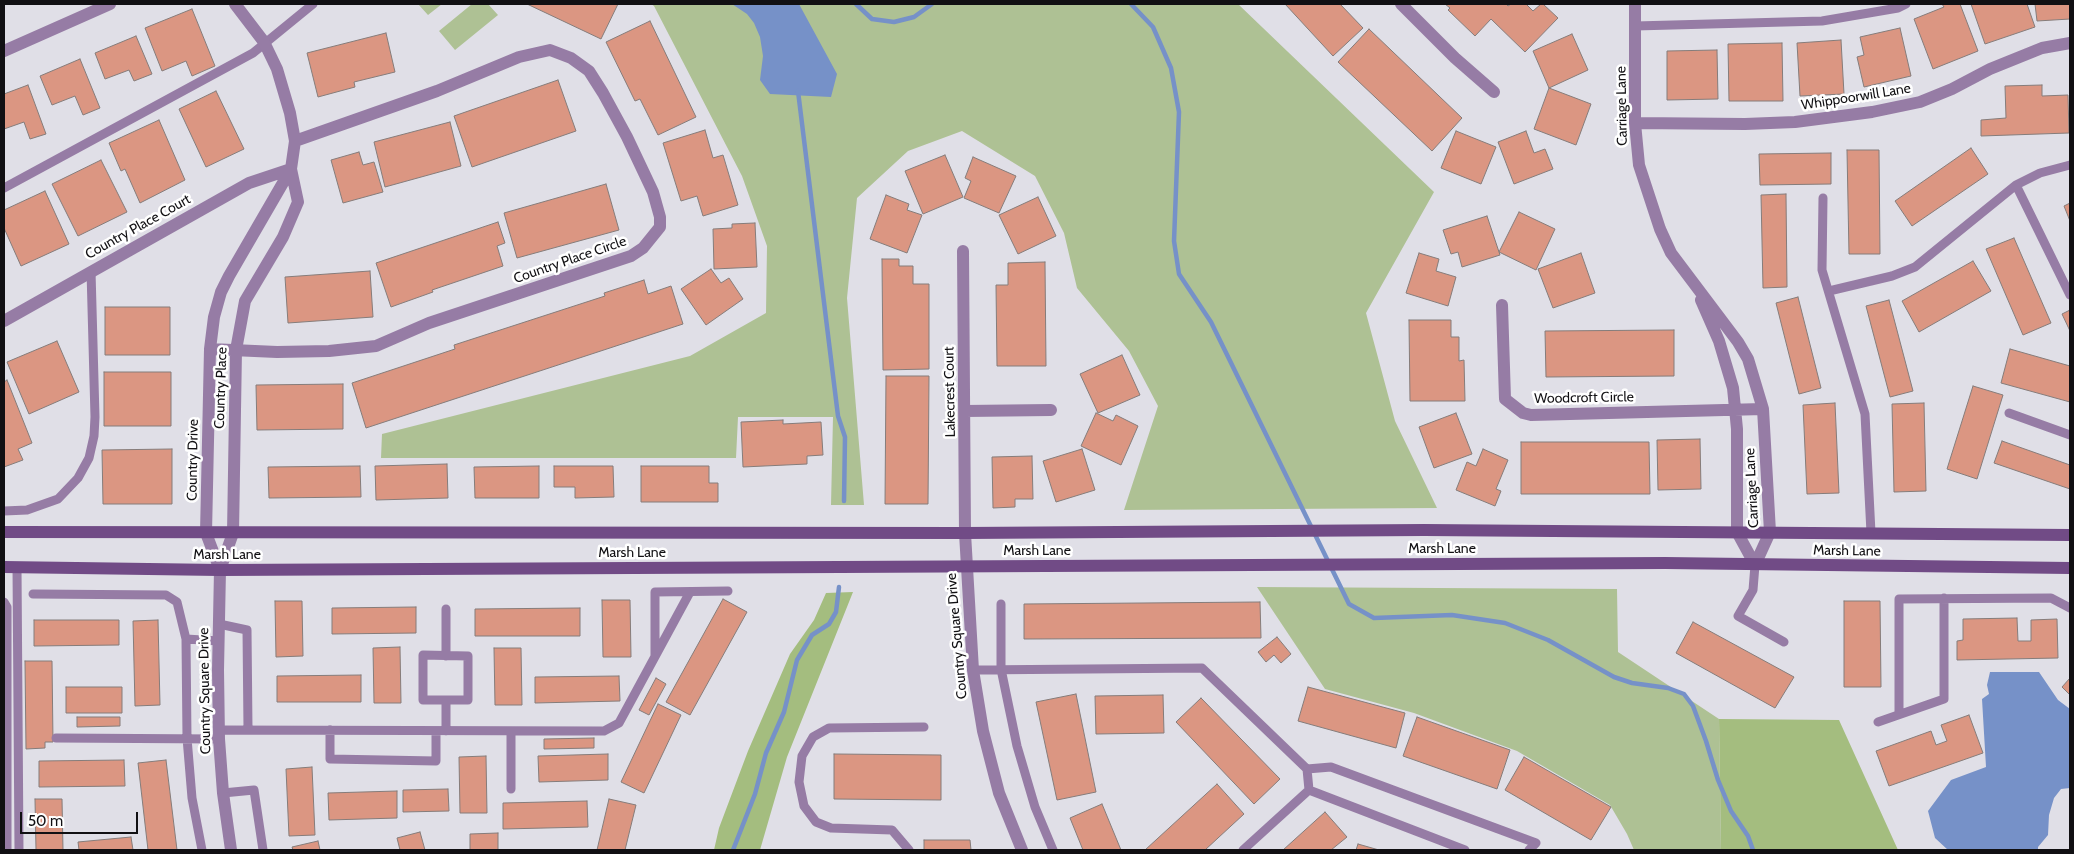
<!DOCTYPE html>
<style>
body{margin:0}
#map{position:relative;width:2074px;height:854px;overflow:hidden;background:#e0dfe7;font-family:Cabin,sans-serif}
canvas{display:block}
.frame{position:absolute;inset:0;border:5px solid #111013;pointer-events:none}
.scale{position:absolute;left:20px;top:812px;width:118px;height:22px;box-sizing:border-box;border:2px solid #111013;border-top:0;padding-left:6px;font-size:15px;line-height:18px;white-space:nowrap;color:#111013;-webkit-text-stroke:4px #fff;paint-order:stroke}
</style>
<div id="map">
<canvas width="2074" height="854"></canvas>
<div class="frame"></div>
<div class="scale">50 m</div>
</div>
<script>
const g = document.querySelector('canvas').getContext('2d');
g.lineJoin = 'round';
function fillPath(path, color) {
  g.fillStyle = color;
  g.fill(path, 'evenodd');
}
function shape(rows) {
  const path = new Path2D();
  for (const r of rows) {
    path.moveTo(r[0], r[1]);
    for (let i = 2; i < r.length; i += 2) path.lineTo(r[i], r[i + 1]);
  }
  return path;
}
function strokePath(path, color, width, dash) {
  g.strokeStyle = color;
  g.lineWidth = width;
  g.lineCap = dash ? 'butt' : 'round';
  g.setLineDash(dash || []);
  g.stroke(path);
}
function write(font, color, halo, rows, align = 'center') {
  g.font = font + ' Cabin,sans-serif';
  g.lineWidth = 5;
  g.setLineDash([]);
  g.textBaseline = 'middle';
  g.strokeStyle = halo;
  g.fillStyle = color;
  for (const [text, x, y, turn = 0] of rows) {
    g.save();
    g.translate(x, y);
    g.rotate((+turn || 0) * Math.PI / 180);
    g.textAlign = isNaN(turn) ? turn : align;
    if (halo) g.strokeText(text, 0, 0);
    g.fillText(text, 0, 0);
    g.restore();
  }
}
const green = shape([
 [418,4,442,4,428,15],
 [472,4,488,4,498,15,455,50,439,31],
 [651,4,1238,4,1434,192,1366,313,1395,421,1437,508,1124,510,1158,406,1129,351,1077,288,1064,233,1035,176,962,131,908,151,857,198,847,298,864,505,831,505,833,417,738,417,736,458,381,458,382,434,690,356,766,313,767,246,742,176,654,6],
 [1257,587,1617,589,1618,652,1719,719,1721,850,1634,850,1627,834,1610,805,1517,751,1414,713,1325,689]
]);
const forest = shape([
 [853,592,787,757,760,850,714,850,719,828,748,751,790,654,814,620,826,593],
 [1719,719,1839,720,1898,850,1721,850]
]);
const water = shape([
 [732,4,799,4,837,74,831,97,770,94,760,80,763,56,760,37,754,23,747,14],
 [1990,672,2039,672,2058,700,2070,709,2070,788,2061,789,2054,798,2049,815,2048,835,2038,847,2038,850,1948,850,1935,838,1928,811,1951,780,1986,767,1982,699,1989,694,1987,685]
]);
const stream = shape([
 [856,4,872,19,894,22,914,17,932,4],
 [1131,4,1153,27,1171,68,1179,112,1174,241,1179,274,1211,322,1349,604,1374,618,1452,615,1505,623,1548,640,1614,677,1632,683,1668,688,1684,694,1693,706,1706,741,1718,780,1731,811,1748,836,1753,850],
 [798,91,838,416,845,437,844,501],
 [733,850,755,794,766,753,784,712,797,660,812,635,829,624,836,612,839,587]
]);
const building = shape([
 [527,4,618,4,601,39,527,4],
 [1285,4,1340,4,1363,28,1333,56,1285,4],
 [1445,4,1506,4,1508,6,1511,4,1526,4,1533,11,1541,4,1543,4,1558,18,1525,52,1491,19,1475,36,1448,10,1450,8,1445,4],
 [1942,4,1960,4,1978,51,1933,69,1914,19,1944,7,1942,4],
 [1971,4,2027,4,2035,27,1985,44,1971,4],
 [2035,4,2070,4,2070,19,2037,21,2035,4],
 [192,9,215,66,192,76,186,61,162,71,145,28,192,9],
 [650,21,696,117,658,135,640,99,635,101,606,42,650,21],
 [1900,28,1911,76,1864,87,1857,57,1864,55,1860,37,1900,28],
 [1369,29,1462,118,1432,151,1338,62,1369,29],
 [386,33,395,72,354,82,355,87,318,97,307,53,386,33],
 [1572,34,1588,70,1549,88,1533,51,1572,34],
 [136,36,152,74,134,81,129,70,105,79,95,53,136,36],
 [1841,40,1844,94,1800,96,1797,43,1841,40],
 [1782,43,1783,101,1729,101,1728,44,1782,43],
 [1717,50,1718,99,1667,100,1667,51,1717,50],
 [80,59,100,108,83,115,75,96,52,105,40,76,80,59],
 [558,80,576,131,472,167,454,116,558,80],
 [28,85,46,134,30,139,24,122,4,129,4,94,28,85],
 [2042,85,2042,96,2068,95,2069,133,1981,136,1981,120,2006,118,2005,86,2042,85],
 [1549,88,1591,104,1576,145,1534,129,1549,88],
 [216,91,244,149,206,167,179,109,216,91],
 [159,120,185,180,140,203,125,169,121,171,109,143,159,120],
 [450,122,461,166,385,187,374,142,450,122],
 [705,130,713,158,723,155,738,205,703,216,697,196,681,201,663,143,705,130],
 [1456,131,1496,147,1481,184,1441,168,1456,131],
 [1526,131,1534,153,1545,149,1553,169,1514,184,1498,142,1526,131],
 [1971,148,1988,174,1912,226,1895,201,1971,148],
 [1847,150,1879,150,1880,254,1849,254,1847,150],
 [359,152,363,165,374,162,383,192,343,203,331,160,359,152],
 [1831,153,1831,184,1760,185,1759,154,1831,153],
 [945,155,963,197,923,214,905,171,945,155],
 [973,157,1016,176,999,213,964,198,971,181,965,178,973,157],
 [101,160,127,212,78,236,52,184,101,160],
 [606,184,619,230,517,258,504,213,606,184],
 [45,191,69,244,21,266,4,228,4,210,45,191],
 [1786,194,1787,287,1763,288,1761,195,1786,194],
 [886,195,909,204,907,210,922,215,907,253,870,239,886,195],
 [1038,197,1056,236,1018,254,999,215,1038,197],
 [2070,203,2070,221,2064,206,2070,203],
 [1519,212,1555,229,1536,270,1499,252,1519,212],
 [1487,216,1500,255,1462,267,1458,252,1451,254,1443,230,1487,216],
 [498,222,505,243,497,246,503,266,432,290,433,292,391,307,376,263,498,222],
 [755,223,757,267,714,269,713,229,732,228,732,224,755,223],
 [2014,238,2051,323,2023,335,1986,249,2014,238],
 [1419,253,1439,259,1436,271,1456,277,1448,306,1406,293,1419,253],
 [1581,253,1595,293,1553,308,1538,269,1581,253],
 [882,259,899,259,899,266,913,266,913,284,929,284,929,369,883,370,882,259],
 [1973,261,1991,291,1919,332,1902,301,1973,261],
 [1045,262,1046,366,997,366,996,285,1008,285,1008,263,1045,262],
 [711,269,721,283,729,278,743,299,706,325,681,289,711,269],
 [370,271,373,317,288,323,285,277,370,271],
 [644,280,648,294,671,286,683,324,366,428,352,383,455,349,454,345,605,296,604,293,644,280],
 [1798,297,1821,388,1799,394,1776,303,1798,297],
 [1889,300,1913,391,1890,397,1866,306,1889,300],
 [105,307,170,307,170,355,105,355,105,307],
 [2070,310,2070,331,2062,314,2070,310],
 [1409,320,1451,320,1451,337,1459,337,1459,361,1464,360,1465,401,1410,401,1409,320],
 [1674,330,1674,376,1546,377,1545,331,1674,330],
 [57,341,79,392,29,414,7,362,57,341],
 [2010,349,2070,366,2070,402,2001,383,2010,349],
 [1122,355,1140,395,1098,413,1080,374,1122,355],
 [104,372,171,372,171,426,104,426,104,372],
 [886,376,929,376,928,504,885,504,886,376],
 [7,380,32,443,18,449,23,460,4,467,4,382,7,380],
 [343,384,343,429,257,430,256,385,343,384],
 [1973,386,2003,395,1977,479,1947,469,1973,386],
 [1835,403,1839,493,1807,494,1803,405,1835,403],
 [1924,403,1926,491,1894,492,1892,404,1924,403],
 [1096,413,1113,421,1116,415,1138,426,1121,465,1081,446,1096,413],
 [1456,413,1472,454,1434,468,1419,427,1456,413],
 [783,420,783,424,821,422,823,455,807,456,807,464,743,467,741,422,783,420],
 [1700,439,1701,489,1658,490,1657,440,1700,439],
 [2002,441,2070,465,2070,489,1994,463,2002,441],
 [1521,442,1649,442,1650,494,1521,494,1521,442],
 [172,449,172,504,103,504,102,450,172,449],
 [1082,449,1095,490,1056,502,1043,461,1082,449],
 [1483,449,1508,460,1496,489,1501,491,1495,506,1456,490,1467,462,1476,466,1483,449],
 [1032,456,1033,499,1015,499,1015,507,993,508,992,457,1032,456],
 [447,464,448,498,376,500,375,466,447,464],
 [360,466,361,497,269,498,268,467,360,466],
 [539,466,539,498,475,498,474,467,539,466],
 [554,466,613,466,614,497,575,498,575,487,554,487,554,466],
 [641,466,709,466,709,483,718,483,718,502,641,502,641,466],
 [723,599,747,612,690,715,666,702,723,599],
 [602,600,630,600,631,657,603,657,602,600],
 [275,601,302,601,303,656,276,657,275,601],
 [1844,601,1880,601,1881,687,1844,687,1844,601],
 [1260,602,1261,638,1024,639,1024,604,1260,602],
 [416,607,416,633,332,634,332,608,416,607],
 [580,608,580,636,475,636,475,609,580,608],
 [2017,618,2018,641,2031,641,2031,620,2057,619,2058,658,1957,660,1957,641,1963,640,1963,619,2017,618],
 [34,620,119,620,119,645,34,646,34,620],
 [158,620,160,705,135,706,133,621,158,620],
 [1693,622,1794,677,1775,708,1676,653,1693,622],
 [1277,637,1291,654,1281,663,1274,655,1266,662,1258,652,1277,637],
 [400,647,401,703,374,703,373,648,400,647],
 [494,648,521,648,522,705,495,705,494,648],
 [25,661,52,661,53,742,45,742,45,748,26,749,25,661],
 [361,675,361,702,277,702,277,676,361,675],
 [619,676,620,701,535,703,535,677,619,676],
 [656,678,666,684,649,715,639,710,656,678],
 [2070,678,2070,695,2062,687,2070,678],
 [66,687,122,687,122,713,66,713,66,687],
 [1308,687,1405,713,1396,748,1298,721,1308,687],
 [1076,694,1096,792,1057,800,1036,702,1076,694],
 [1163,695,1164,733,1096,734,1095,696,1163,695],
 [1201,698,1280,779,1254,804,1176,722,1201,698],
 [658,704,681,715,644,793,621,782,658,704],
 [1969,715,1983,753,1889,786,1876,751,1931,731,1936,745,1947,741,1941,725,1969,715],
 [77,717,120,717,120,726,77,727,77,717],
 [1417,717,1510,750,1497,789,1403,756,1417,717],
 [594,738,594,748,544,749,544,739,594,738],
 [608,754,608,780,539,782,538,756,608,754],
 [834,754,941,755,941,800,834,799,834,754],
 [486,756,487,813,460,813,459,757,486,756],
 [1524,757,1611,807,1591,840,1505,790,1524,757],
 [124,760,125,786,39,787,39,761,124,760],
 [166,760,177,850,148,850,138,763,166,760],
 [312,767,315,835,289,836,286,769,312,767],
 [1217,784,1244,814,1205,850,1145,850,1217,784],
 [448,789,449,811,403,812,403,790,448,789],
 [397,791,397,818,329,820,328,793,397,791],
 [35,799,62,799,63,850,36,850,35,799],
 [609,799,636,805,625,850,597,850,609,799],
 [587,801,588,827,503,829,503,803,587,801],
 [1102,804,1121,850,1083,850,1070,818,1102,804],
 [1325,812,1347,837,1331,850,1283,850,1325,812],
 [420,832,425,850,400,850,397,838,420,832],
 [498,833,498,850,470,850,470,834,498,833],
 [131,837,133,850,79,850,78,842,131,837],
 [924,840,970,840,971,850,924,850,924,840],
 [318,841,320,850,293,850,292,847,318,841],
 [1358,844,1379,850,1356,850,1358,844]
]);
const service = shape([
 [1635,26,1822,21,1898,8,1906,4],
 [2016,185,2070,295],
 [4,188,253,53,313,4],
 [1823,198,1822,270,1865,414,1871,533],
 [1829,291,1892,276,1915,267,2016,185,2040,173,2070,165],
 [2009,413,2070,435],
 [4,511,27,510,58,499,78,478,89,458,94,436,95,417,91,271],
 [1755,565,1753,590,1738,616,1784,642],
 [17,567,19,850],
 [33,594,166,595,177,602,186,639,187,738,192,798,202,850],
 [4,602,7,607,7,850],
 [1001,604,1001,669,1017,746,1035,807,1053,850],
 [219,624,247,630,248,729],
 [186,639,219,641],
 [446,656,446,609],
 [655,656,655,592,728,591],
 [973,670,1202,668,1307,769,1309,790,1465,850],
 [446,700,468,700,468,656,423,655,423,700,446,700,446,731],
 [1899,714,1899,599,2051,598,2070,608],
 [1878,722,1944,699,1944,598],
 [219,730,604,731,619,723,690,592],
 [330,730,330,759,436,761,436,731],
 [56,738,219,739],
 [1307,769,1331,767,1536,843,1529,850],
 [511,789,511,731],
 [223,793,254,790,263,850],
 [909,850,892,830,831,828,816,822,804,806,799,782,802,756,813,737,829,728,924,727],
 [1243,850,1309,790]
]);
const minor = shape([
 [1401,4,1455,58,1494,92],
 [1635,4,1635,123,1639,165,1660,229,1671,253,1738,342,1748,359,1763,409,1770,532,1755,565],
 [4,51,110,4],
 [1635,123,1745,124,1795,122,1872,112,1920,102,1952,89,1990,69,2042,48,2070,43],
 [963,251,965,533,973,670,983,731,999,793,1022,850],
 [1701,300,1719,341,1733,388,1737,429,1737,532,1755,565],
 [1502,305,1505,399,1523,413,1531,415,1763,409],
 [4,321,249,183,291,169],
 [210,349,277,352,329,351,376,346,429,323,631,256,643,248,660,227,660,217,653,192,627,137,603,93,589,71,571,58,550,50,519,57,437,91,295,141],
 [965,411,1051,410],
 [220,570,206,533,210,349,214,317,221,292,229,276,291,169],
 [231,850,223,793,219,739,218,670,220,570,233,533,236,350,245,301,283,237,298,202,291,169,295,141,290,113,277,69,264,42,235,4]
]);
const secondary = shape([
 [4,532,965,533,1424,530,2070,535],
 [4,567,220,570,1665,563,2070,568]
]);
const streetNames = [
 ["Whippoorwill Lane",1856,97,-9],
 ["Carriage Lane",1622,106,-91],
 ["Country Place Court",138,227,-29],
 ["Country Place Circle",570,260,-19],
 ["Country Place",221,388,-88],
 ["Lakecrest Court",950,392,-91],
 ["Woodcroft Circle",1584,398,-1],
 ["Country Drive",193,460,-89],
 ["Carriage Lane",1752,488,-93],
 ["Marsh Lane",1442,549],
 ["Marsh Lane",1037,551],
 ["Marsh Lane",1847,551,1],
 ["Marsh Lane",632,553],
 ["Marsh Lane",227,555],
 ["Country Square Drive",957,636,-95],
 ["Country Square Drive",205,691,-91]
];
fillPath(green, '#aec194');
fillPath(forest, '#a4bd7f');
fillPath(water, '#7691c8');
strokePath(stream, '#7691c8', 4.5);
fillPath(building, '#db9682');
strokePath(building, '#857c7a', 1);
strokePath(service, '#967ca5', 9);
strokePath(minor, '#967ca5', 12);
strokePath(secondary, '#714b86', 12);
write('14px', '#111013', '#fff', streetNames);
</script>
